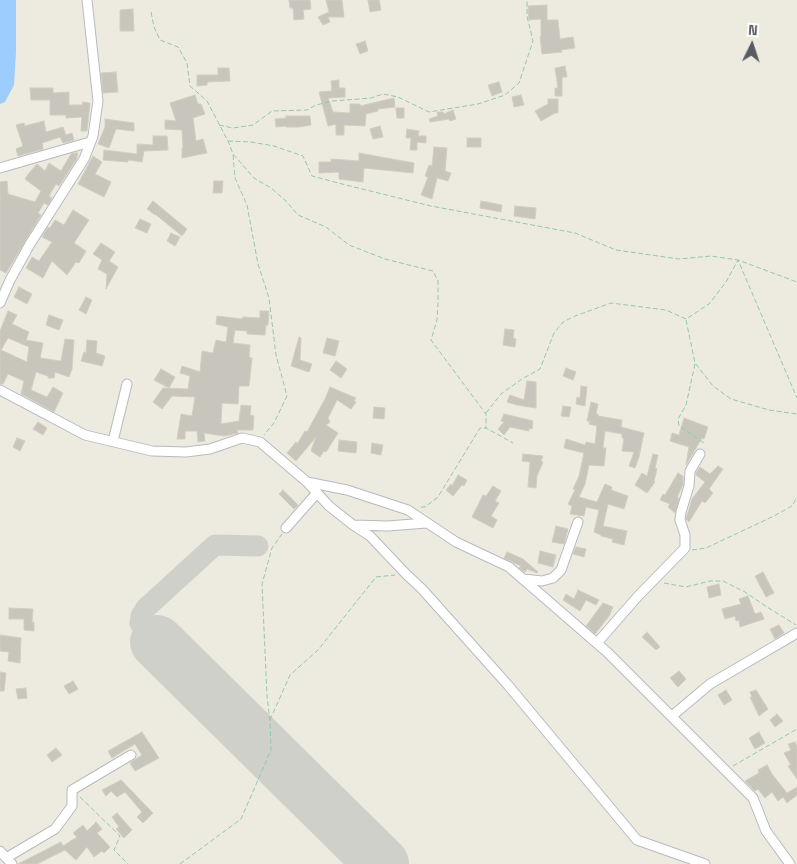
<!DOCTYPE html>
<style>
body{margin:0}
#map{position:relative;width:797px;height:864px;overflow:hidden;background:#edebdf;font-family:"Space Grotesk",sans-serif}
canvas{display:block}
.north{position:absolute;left:727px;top:20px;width:50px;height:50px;-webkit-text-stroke:4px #fff;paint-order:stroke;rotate:4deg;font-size:14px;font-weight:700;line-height:20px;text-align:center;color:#585c62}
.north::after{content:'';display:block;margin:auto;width:18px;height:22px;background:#585c62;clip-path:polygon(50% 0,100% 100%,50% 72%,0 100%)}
</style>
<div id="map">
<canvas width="797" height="864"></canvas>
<div class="north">N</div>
</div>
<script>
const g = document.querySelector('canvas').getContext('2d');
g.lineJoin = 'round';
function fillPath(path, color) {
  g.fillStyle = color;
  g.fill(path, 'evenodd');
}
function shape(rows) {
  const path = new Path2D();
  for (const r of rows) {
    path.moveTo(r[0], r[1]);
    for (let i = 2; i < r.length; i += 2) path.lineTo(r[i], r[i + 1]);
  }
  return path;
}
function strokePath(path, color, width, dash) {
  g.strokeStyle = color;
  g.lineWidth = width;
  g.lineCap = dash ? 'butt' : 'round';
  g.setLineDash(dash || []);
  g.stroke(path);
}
const water = shape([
 [0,0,16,0,16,52,14,85,5,102,0,104]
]);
const taxiway = shape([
 [157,642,140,623,141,616,146,608,215,545,258,546]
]);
const runway = shape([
 [157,642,382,864]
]);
const building = shape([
 [289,0,310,0,311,9,303,10,304,19,294,20,293,8,290,8,289,0],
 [326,0,342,0,344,17,328,17,330,22,323,25,318,17,329,12,326,0],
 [368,0,379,0,381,10,370,12,368,0],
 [547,5,547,20,558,20,560,39,573,37,575,48,561,50,562,52,542,54,540,37,541,37,541,19,529,20,528,6,547,5],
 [133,9,134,31,120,31,120,10,133,9],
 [365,41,368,51,360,54,356,44,365,41],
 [565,66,567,77,562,77,562,96,555,96,555,88,558,88,555,68,565,66],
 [218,68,229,68,230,81,207,82,207,85,197,86,197,75,218,75,218,68],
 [116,72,118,92,103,93,101,73,116,72],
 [339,80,339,88,345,88,345,97,328,98,333,112,350,113,350,104,360,104,360,106,394,98,395,107,378,109,378,111,366,114,365,126,344,125,344,135,336,135,336,124,328,126,319,92,332,91,331,81,339,80],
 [499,82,502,92,492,96,488,85,499,82],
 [30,88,53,88,53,93,69,92,69,105,82,105,83,102,90,103,87,131,81,131,82,117,66,118,66,115,50,115,50,100,31,100,30,88],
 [195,95,198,104,201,104,205,114,193,118,196,141,203,139,207,153,182,158,182,148,183,148,182,130,165,129,165,120,176,121,170,103,195,95],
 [521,95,524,105,514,107,512,97,521,95],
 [548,99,558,99,558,113,555,113,541,121,535,111,548,104,548,99],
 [396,108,404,108,404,118,397,118,396,108],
 [453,110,456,119,450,121,449,119,430,122,429,119,438,116,437,112,443,112,444,114,453,110],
 [286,116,310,116,311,125,299,127,286,127,286,126,276,127,275,119,286,118,286,116],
 [105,119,134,123,134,131,116,129,109,148,98,144,105,127,105,119],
 [44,121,46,132,63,127,66,135,72,133,74,140,63,143,60,137,42,143,43,149,18,156,16,149,23,146,16,125,24,123,25,126,44,121],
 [380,126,383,137,373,139,370,129,380,126],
 [407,129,419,131,418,136,426,136,426,143,417,142,417,150,410,150,411,138,406,138,407,129],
 [153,136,167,136,168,150,144,151,142,162,128,160,128,162,103,160,104,150,137,154,137,144,153,145,153,136],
 [467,138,481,138,481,147,467,147,467,138],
 [434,147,447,148,445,171,451,173,448,181,437,178,432,199,421,195,428,177,425,176,429,165,432,166,434,147],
 [76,153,78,153,76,160,59,186,56,184,49,196,52,198,48,205,44,203,38,213,41,215,6,273,0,270,0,182,7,181,8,194,35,202,41,191,25,179,29,173,37,164,45,171,49,163,61,171,71,154,76,153],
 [359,153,414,163,413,173,364,168,363,182,339,179,339,172,319,173,319,162,331,162,331,159,359,161,359,153],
 [93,156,102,162,95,174,111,182,104,197,78,184,93,156],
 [214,181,223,181,222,193,213,193,214,181],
 [153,201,187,229,182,236,155,214,155,215,147,209,153,201],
 [481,201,502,205,501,212,480,208,481,201],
 [515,206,536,208,535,219,514,216,515,206],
 [73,210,89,220,74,243,86,251,79,263,76,262,67,275,52,261,43,278,26,268,32,257,39,261,52,242,42,237,48,227,50,228,55,220,64,225,73,210],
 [140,219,151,224,147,233,135,228,140,219],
 [171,233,180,237,175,246,167,241,171,233],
 [101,243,115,252,109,261,118,267,106,289,107,274,98,269,102,260,93,254,101,243],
 [19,287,32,294,27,304,14,297,19,287],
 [86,297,92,300,86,314,79,310,86,297],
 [8,311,17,315,12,324,29,332,26,340,43,343,40,358,61,361,65,339,74,340,72,369,69,377,55,372,54,378,48,378,48,376,36,372,31,390,47,397,53,387,63,393,54,412,21,394,24,381,8,374,3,384,0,384,0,331,8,311],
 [8,338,29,347,27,362,1,350,8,338],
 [260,311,269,311,268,325,266,325,265,335,247,334,247,331,235,330,233,343,250,345,249,357,252,358,249,386,239,386,238,404,222,403,221,424,239,421,241,405,251,406,250,415,254,416,253,430,237,430,238,433,224,436,204,433,205,441,198,442,197,431,185,431,185,439,177,439,181,414,192,416,195,397,172,396,162,409,153,402,163,388,188,389,190,376,180,373,182,366,200,372,202,351,213,353,216,340,226,342,228,327,216,324,217,316,242,319,243,317,260,318,260,311],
 [49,315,63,320,59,330,46,325,49,315],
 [505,329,514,330,513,338,516,339,515,347,503,345,505,329],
 [299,337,301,338,300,360,312,364,309,372,291,366,299,337],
 [327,338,339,341,335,356,323,353,327,338],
 [87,340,97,341,96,353,105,356,102,366,81,361,84,352,86,353,87,340],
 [336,361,347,369,341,378,330,370,336,361],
 [566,368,576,372,573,380,563,376,566,368],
 [161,369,175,377,169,388,154,380,161,369],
 [527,381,536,382,536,408,517,405,507,402,510,395,524,400,527,381],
 [581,386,587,387,585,406,576,404,577,397,580,398,581,386],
 [330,387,356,398,354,401,356,402,351,409,337,400,328,418,330,422,326,425,338,433,326,452,324,451,320,457,311,451,316,437,296,461,287,453,296,442,297,444,305,431,307,432,325,399,330,387],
 [591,402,598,404,596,414,598,414,598,416,622,420,621,427,644,433,639,457,635,468,629,466,634,452,622,451,624,438,622,438,622,434,605,431,603,448,606,448,604,466,589,465,585,484,579,497,597,502,605,484,612,487,611,490,628,496,624,509,608,504,603,526,627,531,624,545,612,542,613,539,601,536,601,535,594,532,599,510,586,507,584,516,570,514,572,506,568,504,575,490,573,489,579,476,584,453,564,448,566,439,585,445,586,442,595,444,597,426,589,424,590,421,587,421,591,402],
 [563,406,571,407,569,417,561,416,563,406],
 [374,407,385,408,384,419,373,418,374,407],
 [504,414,533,421,532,429,529,428,529,431,510,427,504,435,498,429,504,422,501,421,504,414],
 [684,418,708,427,704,439,702,438,686,465,689,447,670,441,672,433,679,435,684,418],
 [38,422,47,428,43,435,33,429,38,422],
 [17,438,25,441,20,451,13,447,17,438],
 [339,440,357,442,356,453,338,451,339,440],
 [372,443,383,445,381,455,371,453,372,443],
 [523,454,543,456,541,461,543,462,537,476,536,488,528,487,530,462,522,461,523,454],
 [653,454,658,455,655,468,657,469,654,481,655,482,647,493,635,485,642,473,647,476,653,454],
 [718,466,723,469,709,489,713,493,705,503,702,501,689,522,686,519,692,499,705,482,696,475,696,473,700,467,710,474,718,466],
 [678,473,683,476,683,485,677,497,679,498,675,513,668,507,670,504,660,500,663,494,665,495,678,473],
 [458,475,467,480,464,486,462,485,453,496,446,490,451,484,452,486,458,475],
 [493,486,501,491,495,501,499,503,491,516,497,520,493,528,472,517,483,495,486,496,493,486],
 [283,490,298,505,294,509,279,494,283,490],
 [556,526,568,529,564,544,552,542,556,526],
 [576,547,586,549,584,557,573,554,576,547],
 [540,551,556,555,553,567,538,563,540,551],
 [507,552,523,559,538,572,537,573,527,569,525,572,519,568,521,566,504,558,507,552],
 [763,572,774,593,766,597,755,576,763,572],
 [719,584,721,595,709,598,707,587,719,584],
 [578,590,599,600,596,605,586,600,580,611,563,600,566,594,574,599,578,590],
 [748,596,755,614,761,612,764,619,740,627,739,620,736,621,735,616,725,619,722,609,741,604,739,599,748,596],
 [603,603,613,607,609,616,595,634,586,626,603,603],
 [9,608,33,609,32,622,34,622,34,631,24,630,24,619,9,619,9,608],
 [779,625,784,633,775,639,770,629,779,625],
 [647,632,660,647,656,650,642,637,647,632],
 [0,635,21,638,20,663,8,661,9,652,0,651,0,635],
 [679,671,686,679,678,687,670,678,679,671],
 [0,672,6,673,4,691,0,691,0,672],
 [73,681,78,689,69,694,64,686,73,681],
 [26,688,27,698,18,699,16,689,26,688],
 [726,690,732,700,724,705,718,695,726,690],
 [756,690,768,709,759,716,750,697,752,697,750,692,756,690],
 [777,714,783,721,775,727,770,720,777,714],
 [142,732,159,758,135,771,130,763,142,755,135,744,112,758,108,751,142,732],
 [759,732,765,743,755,749,749,738,759,732],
 [795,742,797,747,797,779,788,766,791,765,784,753,791,750,788,744,795,742],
 [56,748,62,755,52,762,47,755,56,748],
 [767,765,772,774,787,793,797,787,797,795,787,803,783,797,778,801,772,792,765,798,758,789,755,791,745,781,759,773,758,770,767,765],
 [121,780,153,813,143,823,137,817,142,812,125,792,117,797,111,791,106,796,102,790,121,780],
 [117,813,132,830,124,838,116,829,119,827,112,817,117,813],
 [96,822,102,829,97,833,110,847,104,853,102,851,94,857,87,847,76,860,65,850,37,864,18,864,61,842,63,846,77,837,73,833,83,825,87,831,96,822]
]);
const path = shape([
 [151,12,154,27,160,40,178,47,187,63,190,86,207,101,228,141,233,154,254,178,271,188,286,201,298,215,326,227,349,245,385,259,433,271,438,281,438,303,437,320,431,340,486,414,486,428],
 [219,125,233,128,253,125,272,111,307,110,316,105,333,101,371,98,383,94,398,97,429,112,478,104,505,95,519,83,533,41,527,16,527,0],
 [228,141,251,142,274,146,303,156,312,176,346,185,431,206,575,233,616,250,679,259,711,256,738,260,797,282],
 [233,155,235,178,247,205,258,264,269,298,276,355,287,396,274,423,264,435],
 [686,320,695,363,713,386,731,399,769,410,797,414],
 [695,364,686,405,678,419,679,426,704,443,704,445],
 [486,413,501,394,522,379,540,369,554,333,563,322,575,316,611,303,666,310,686,319,709,304,726,282,738,260,797,398],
 [421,507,425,507,438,497,480,428,486,428,513,443],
 [692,550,706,548,774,516,792,506,797,497],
 [664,583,686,587,710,581,723,581,745,592,767,607,796,625],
 [270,720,290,675,318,650,376,577,395,575],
 [733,766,797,729],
 [80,797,120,836,114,850,128,864],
 [180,864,241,819,271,750,270,721,267,696,262,584,272,548,282,534]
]);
const minor = shape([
 [0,168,90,142],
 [0,303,10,280,30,244,84,159,93,136,98,101,87,0],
 [0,390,85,435,152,451,186,452,210,449,242,438,260,442,307,482,329,506,353,525,370,536,406,574,422,589,507,684,637,840,705,864],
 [113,441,127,384],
 [307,482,347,490,408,510,456,542,509,567,607,652,753,798,766,831,790,864],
 [354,525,388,526,426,523],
 [286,528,317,493],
 [523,579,542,581,553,578,561,570,578,522],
 [597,643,639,595,685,548,685,535,680,520,681,512,689,486,690,471,700,454],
 [672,716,710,684,797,633],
 [0,851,12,864],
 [6,858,55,829,72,806,72,790,131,755]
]);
fillPath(water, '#9dccff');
strokePath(taxiway, '#d0d0ca', 21);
strokePath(runway, '#d0d0ca', 54);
fillPath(building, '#c8c5bc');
strokePath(building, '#d2cebd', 1);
strokePath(minor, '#b7bac0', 11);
strokePath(path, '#92c9a6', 1, [5, 2.5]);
strokePath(minor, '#fff', 9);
</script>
